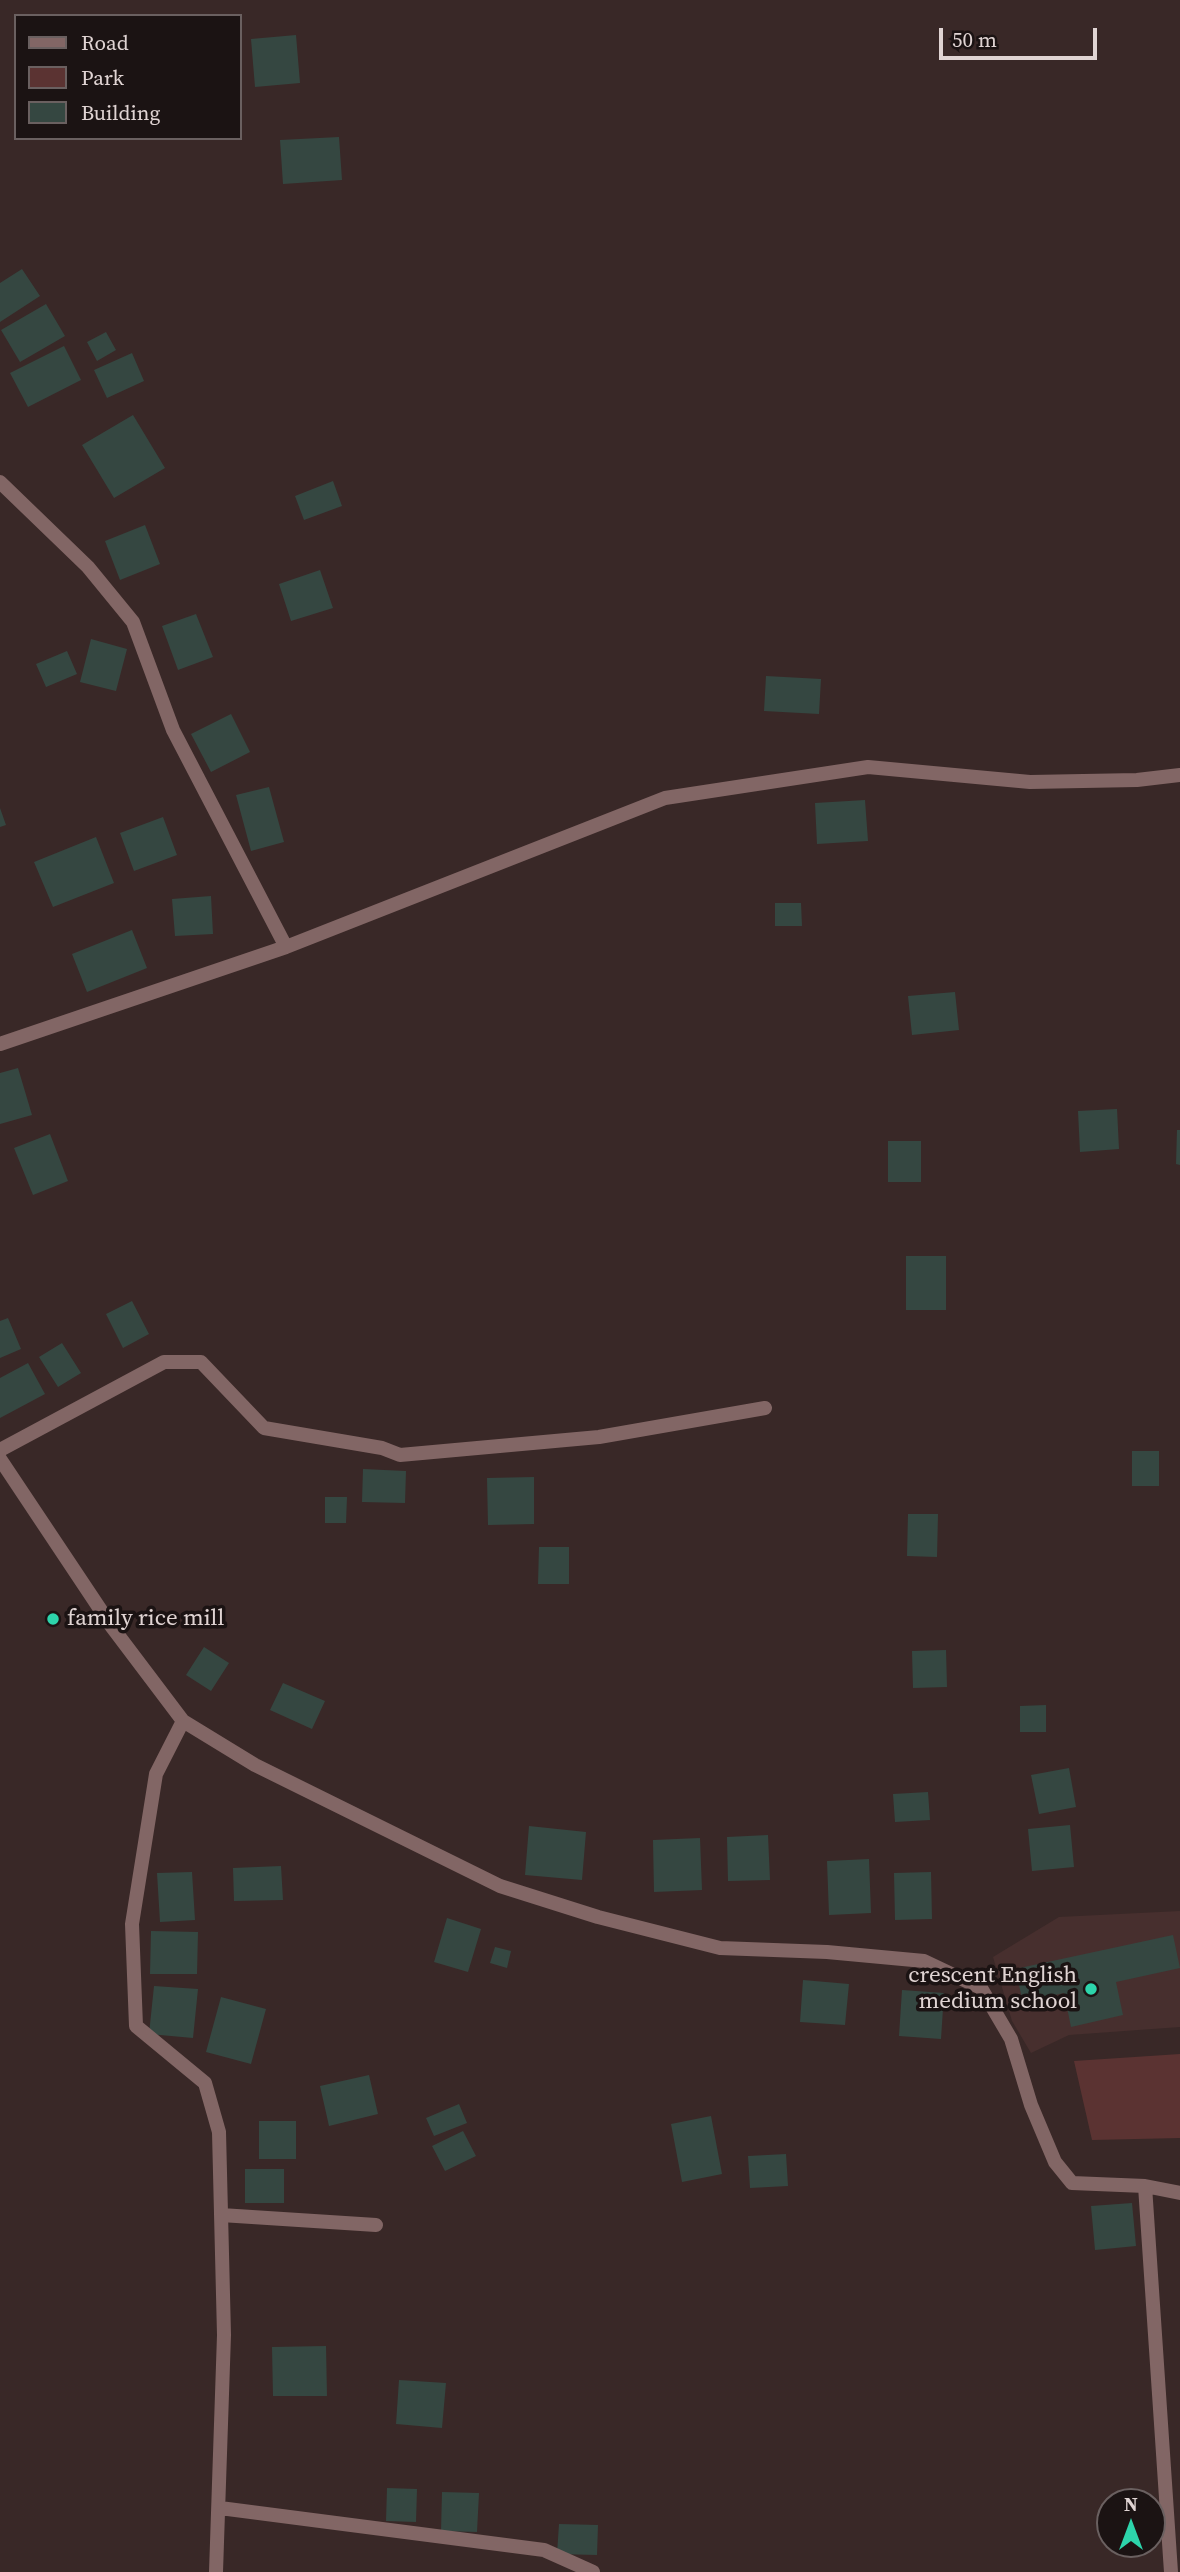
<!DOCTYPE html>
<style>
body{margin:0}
#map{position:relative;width:1180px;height:2572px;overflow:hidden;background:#392827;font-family:"Source Serif 4",serif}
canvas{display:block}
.legend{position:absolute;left:14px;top:14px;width:228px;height:126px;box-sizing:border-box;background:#1b1313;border:2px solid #6a6060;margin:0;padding:9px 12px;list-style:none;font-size:21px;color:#e0d4d3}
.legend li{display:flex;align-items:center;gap:14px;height:35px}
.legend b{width:35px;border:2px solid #6a6060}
.north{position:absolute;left:1096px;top:2488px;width:70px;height:70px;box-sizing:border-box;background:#1b1313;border:2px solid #6a6060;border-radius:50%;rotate:0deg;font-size:19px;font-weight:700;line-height:28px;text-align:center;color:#e0d4d3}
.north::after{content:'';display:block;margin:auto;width:24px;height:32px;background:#2dd4ab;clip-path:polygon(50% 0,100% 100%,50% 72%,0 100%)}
.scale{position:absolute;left:939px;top:28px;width:158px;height:32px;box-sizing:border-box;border:4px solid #e0d4d3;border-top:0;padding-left:9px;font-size:21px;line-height:24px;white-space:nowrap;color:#e0d4d3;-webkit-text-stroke:5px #1b1313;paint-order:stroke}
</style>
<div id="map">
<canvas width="1180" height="2572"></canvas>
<ul class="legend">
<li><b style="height:9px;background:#826665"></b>Road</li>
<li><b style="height:19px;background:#5b3332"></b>Park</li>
<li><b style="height:19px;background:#354741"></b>Building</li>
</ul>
<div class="north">N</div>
<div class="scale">50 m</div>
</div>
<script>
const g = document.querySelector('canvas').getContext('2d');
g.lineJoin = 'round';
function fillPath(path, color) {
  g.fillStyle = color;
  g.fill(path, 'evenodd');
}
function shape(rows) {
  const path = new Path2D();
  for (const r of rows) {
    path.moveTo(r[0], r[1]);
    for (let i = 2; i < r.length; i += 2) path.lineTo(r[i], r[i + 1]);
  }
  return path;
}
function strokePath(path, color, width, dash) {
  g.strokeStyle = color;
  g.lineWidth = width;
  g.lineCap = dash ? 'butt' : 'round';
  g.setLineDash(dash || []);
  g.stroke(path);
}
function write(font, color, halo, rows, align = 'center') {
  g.font = font + ' "Source Serif 4",serif';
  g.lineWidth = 7;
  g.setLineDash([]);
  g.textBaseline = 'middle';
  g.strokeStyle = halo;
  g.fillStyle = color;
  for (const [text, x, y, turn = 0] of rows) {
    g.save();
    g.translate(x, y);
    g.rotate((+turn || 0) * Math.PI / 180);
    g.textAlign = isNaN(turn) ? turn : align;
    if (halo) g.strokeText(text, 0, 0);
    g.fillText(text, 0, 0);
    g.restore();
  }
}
const built = shape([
 [1180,1911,1180,2027,1069,2035,1031,2053,1012,2021,993,1957,1059,1917]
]);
const green = shape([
 [1180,2054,1180,2138,1092,2140,1074,2061]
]);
const building = shape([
 [296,35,300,83,255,87,251,39],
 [339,137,342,180,283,184,280,140],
 [22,269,40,296,0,322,0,283],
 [46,304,65,336,20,362,1,330],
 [106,332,116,350,97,361,87,342],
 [64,346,81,380,28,407,10,373],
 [132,353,144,381,107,398,94,370],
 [133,415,165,468,114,498,82,445],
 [333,481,342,506,304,520,295,496],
 [145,525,160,564,120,580,105,541],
 [320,570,333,608,291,621,279,584],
 [196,614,213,657,178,670,162,626],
 [91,639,127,649,116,691,80,682],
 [67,651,77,674,46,687,36,664],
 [766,676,821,679,819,714,764,711],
 [231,714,250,752,211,772,191,734],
 [269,787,284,842,251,851,236,795],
 [865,800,868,841,817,844,815,803],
 [0,808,6,825,0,827],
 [163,817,177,855,134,871,120,833],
 [96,837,114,883,53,907,34,862],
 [211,896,213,934,175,936,172,899],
 [775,903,801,903,802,926,775,926],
 [132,930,147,968,87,992,72,954],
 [955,992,959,1030,912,1035,908,996],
 [18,1068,32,1115,0,1124,0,1073],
 [1117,1109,1119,1149,1080,1152,1078,1111],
 [1177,1130,1180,1130,1180,1165,1176,1164],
 [50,1134,68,1181,33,1195,14,1148],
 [888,1141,921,1141,921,1182,888,1182],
 [906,1256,946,1256,946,1310,906,1310],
 [132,1301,149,1334,123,1348,106,1314],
 [8,1318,21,1349,0,1358,0,1321],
 [62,1343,81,1373,58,1387,39,1357],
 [28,1363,45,1394,0,1418,0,1378],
 [1132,1451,1159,1451,1159,1486,1132,1486],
 [363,1469,406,1471,405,1503,362,1502],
 [534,1477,534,1524,488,1525,487,1478],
 [325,1497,347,1497,346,1523,325,1523],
 [908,1514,938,1514,937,1557,907,1556],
 [539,1547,569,1547,569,1584,538,1584],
 [204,1647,229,1663,211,1691,186,1675],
 [946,1650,947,1687,913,1688,912,1651],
 [283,1683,325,1701,312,1729,270,1710],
 [1046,1705,1046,1732,1020,1732,1020,1706],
 [1069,1768,1076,1807,1039,1814,1031,1775],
 [928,1792,930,1820,895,1822,893,1794],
 [1070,1825,1074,1867,1032,1871,1028,1829],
 [529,1826,586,1832,582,1880,525,1875],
 [768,1835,770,1880,728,1881,727,1837],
 [700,1838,702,1890,654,1892,653,1840],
 [869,1859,871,1913,829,1915,827,1861],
 [281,1866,283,1900,234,1901,233,1868],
 [192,1872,195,1920,160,1922,157,1873],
 [931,1872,932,1919,895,1920,894,1873],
 [447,1918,481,1929,468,1972,434,1962],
 [151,1931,198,1932,197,1974,150,1974],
 [1173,1935,1180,1968,1116,1982,1123,2015,1071,2027,1064,1993,1023,2002,1015,1969],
 [495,1947,511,1951,507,1968,490,1963],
 [803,1980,849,1984,845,2025,800,2022],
 [154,1986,198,1989,193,2038,149,2034],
 [902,1990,944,1993,941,2039,899,2036],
 [221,1997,266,2009,251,2064,206,2052],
 [369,2075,378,2114,329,2126,320,2086],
 [459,2104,467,2123,434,2136,426,2118],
 [711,2116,722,2174,682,2182,671,2124],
 [259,2121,296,2121,296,2159,259,2159],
 [463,2131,476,2156,445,2171,432,2146],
 [786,2154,788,2186,750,2188,748,2156],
 [245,2169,284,2169,284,2203,245,2203],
 [1132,2203,1136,2246,1095,2250,1091,2206],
 [326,2346,327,2396,273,2396,272,2347],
 [399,2380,446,2383,442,2428,396,2424],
 [387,2488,417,2489,416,2522,386,2521],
 [442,2492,479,2493,477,2532,441,2531],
 [559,2524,598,2525,597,2555,557,2554]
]);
const street = shape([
 [0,482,88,567,133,622,173,730,286,947],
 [0,1044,286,947,665,798,868,767,1030,782,1137,780,1180,775],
 [0,1450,164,1362,201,1362,264,1428,382,1448,400,1455,599,1437,765,1408],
 [0,1459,112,1627,183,1721,255,1765,500,1886,598,1917,720,1948,827,1952,924,1961,981,1988,1011,2039,1031,2105,1055,2162,1072,2183,1145,2186,1180,2193],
 [183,1721,156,1774,132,1924,136,2026,205,2083,219,2132,224,2335,216,2572],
 [1145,2186,1171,2572],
 [221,2215,376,2225],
 [220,2508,544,2550,593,2572]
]);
const markers = [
 [53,1619,7,"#2dd4ab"],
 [1091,1989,7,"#2dd4ab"]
];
const poiNames = [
 ["family rice mill",67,1619],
 ["crescent English",1077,1976,"right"],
 ["medium school",1077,2002,"right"]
];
fillPath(built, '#472f2e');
fillPath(green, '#5b3332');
fillPath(building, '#354741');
strokePath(street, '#826665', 14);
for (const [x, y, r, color] of markers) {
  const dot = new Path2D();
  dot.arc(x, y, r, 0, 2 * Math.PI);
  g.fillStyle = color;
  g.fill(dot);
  strokePath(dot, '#1b1313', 2.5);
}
write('23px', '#e0d4d3', '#1b1313', poiNames, 'left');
</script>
